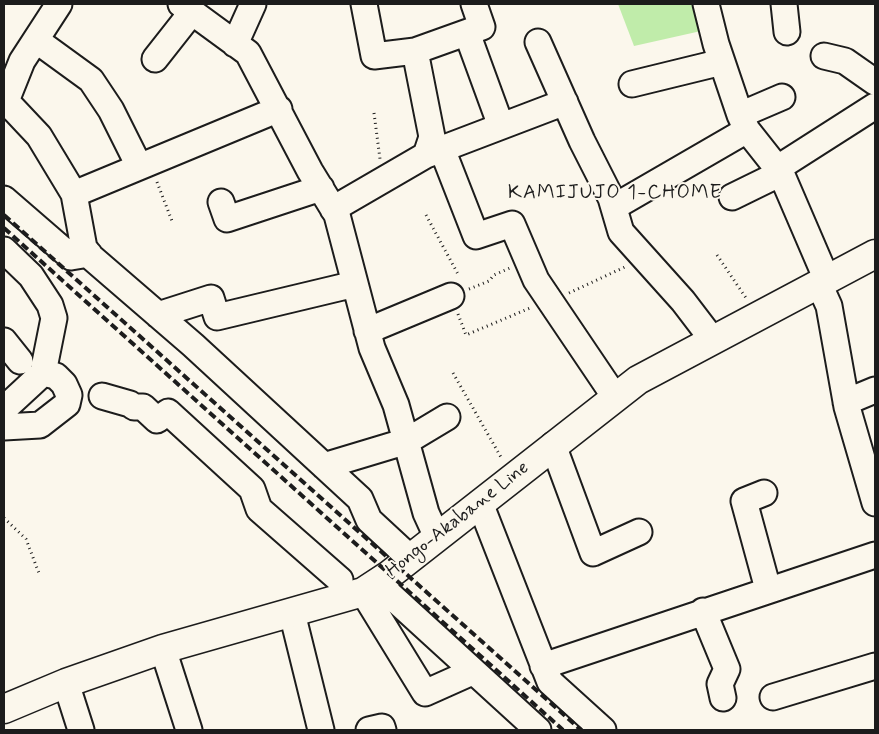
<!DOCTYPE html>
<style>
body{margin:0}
#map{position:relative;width:879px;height:734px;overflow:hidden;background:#fbf7ec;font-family:Mynerve,sans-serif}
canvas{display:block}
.frame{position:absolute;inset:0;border:5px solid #1c1c1c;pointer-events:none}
</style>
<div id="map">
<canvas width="879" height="734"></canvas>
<div class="frame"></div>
</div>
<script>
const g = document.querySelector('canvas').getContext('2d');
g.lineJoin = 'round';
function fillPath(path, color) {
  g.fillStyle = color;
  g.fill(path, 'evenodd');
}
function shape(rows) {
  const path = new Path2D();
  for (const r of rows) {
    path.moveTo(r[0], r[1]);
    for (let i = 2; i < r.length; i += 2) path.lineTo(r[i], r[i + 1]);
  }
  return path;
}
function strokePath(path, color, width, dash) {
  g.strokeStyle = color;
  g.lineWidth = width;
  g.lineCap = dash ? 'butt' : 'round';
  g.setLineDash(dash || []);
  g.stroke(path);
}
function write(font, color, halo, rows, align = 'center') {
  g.font = font + ' Mynerve,sans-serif';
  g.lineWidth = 4;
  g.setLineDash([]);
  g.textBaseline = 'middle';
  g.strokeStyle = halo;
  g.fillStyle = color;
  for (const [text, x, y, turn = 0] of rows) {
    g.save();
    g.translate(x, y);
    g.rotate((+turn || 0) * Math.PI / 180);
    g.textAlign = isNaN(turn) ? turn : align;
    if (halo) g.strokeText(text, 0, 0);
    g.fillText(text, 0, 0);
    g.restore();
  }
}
const green = shape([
 [618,4,694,4,701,31,634,46]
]);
const path = shape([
 [374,113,380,159],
 [157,182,172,221],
 [426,215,459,276],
 [717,255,746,298],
 [469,289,489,281,494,275,510,268],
 [569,293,627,266],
 [458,314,466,335,530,308],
 [453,373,502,459],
 [4,518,26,539,40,576]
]);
const minor = shape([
 [181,4,248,53,310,171,337,215,372,348,396,405,426,513,437,537],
 [364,4,374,56,415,51,482,27,474,4],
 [706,4,716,44,740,115,747,130,781,173,827,280],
 [784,4,787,32],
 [467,33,501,126],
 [36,40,91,80,111,110,139,166],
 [538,42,582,141,611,198,621,232,683,301,712,339],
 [235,44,253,4],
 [824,56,845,61,875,82],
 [155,59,192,12],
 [632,84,722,62],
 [6,101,39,136,74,194,84,248,91,257,193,345,360,499,369,520,410,558],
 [4,106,22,61,59,4],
 [740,115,782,97],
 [442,149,476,236,512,224,536,280,615,397],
 [426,155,565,102],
 [778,168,875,106],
 [74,194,279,109],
 [732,197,781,173],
 [4,199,71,257,89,254],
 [221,202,227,219,321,188],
 [614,207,747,130],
 [333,209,426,155,432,137,415,51],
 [4,250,31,276,50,305,54,318,43,373],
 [819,284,829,306,847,407,875,503],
 [158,315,211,298,217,317,355,284],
 [367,331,451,296],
 [4,341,20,361],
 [102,396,130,404,134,407,143,407,157,420,168,412,252,489,259,509,340,580],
 [846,402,875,390],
 [4,409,43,373,56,376,64,384,69,395,67,404,40,425,4,427],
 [553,445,593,553,639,532],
 [324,466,407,441,447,417],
 [764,493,744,501,768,589],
 [480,503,550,682,603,730],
 [377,583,538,730],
 [363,592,425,693,472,672],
 [703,611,727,669,720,684,723,698],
 [292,613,321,730],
 [163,649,189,730],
 [543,666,875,555],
 [66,683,81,730],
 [773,697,875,666],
 [369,730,382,727,383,730]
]);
const major = shape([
 [4,709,66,683,163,649,363,592,389,575,638,380,875,254]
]);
const rail = shape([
 [4,215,581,730],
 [4,228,563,730]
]);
const streetNames = [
 ["Hongo-Akabane Line",458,520,-38]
];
const neighbourhoodNames = [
 ["KAMIJUJO 1-CHOME",615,194]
];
fillPath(green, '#c0ecaa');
strokePath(minor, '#1c1c1c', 29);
strokePath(major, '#1c1c1c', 31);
strokePath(path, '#1c1c1c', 3, [1, 4]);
strokePath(minor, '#fbf7ec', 25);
strokePath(major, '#fbf7ec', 28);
strokePath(rail, '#1c1c1c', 4, [8, 4]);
write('19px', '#1c1c1c', '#fbf7ec', streetNames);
g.letterSpacing = '1px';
write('20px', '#1c1c1c', '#fbf7ec', neighbourhoodNames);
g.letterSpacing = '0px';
</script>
